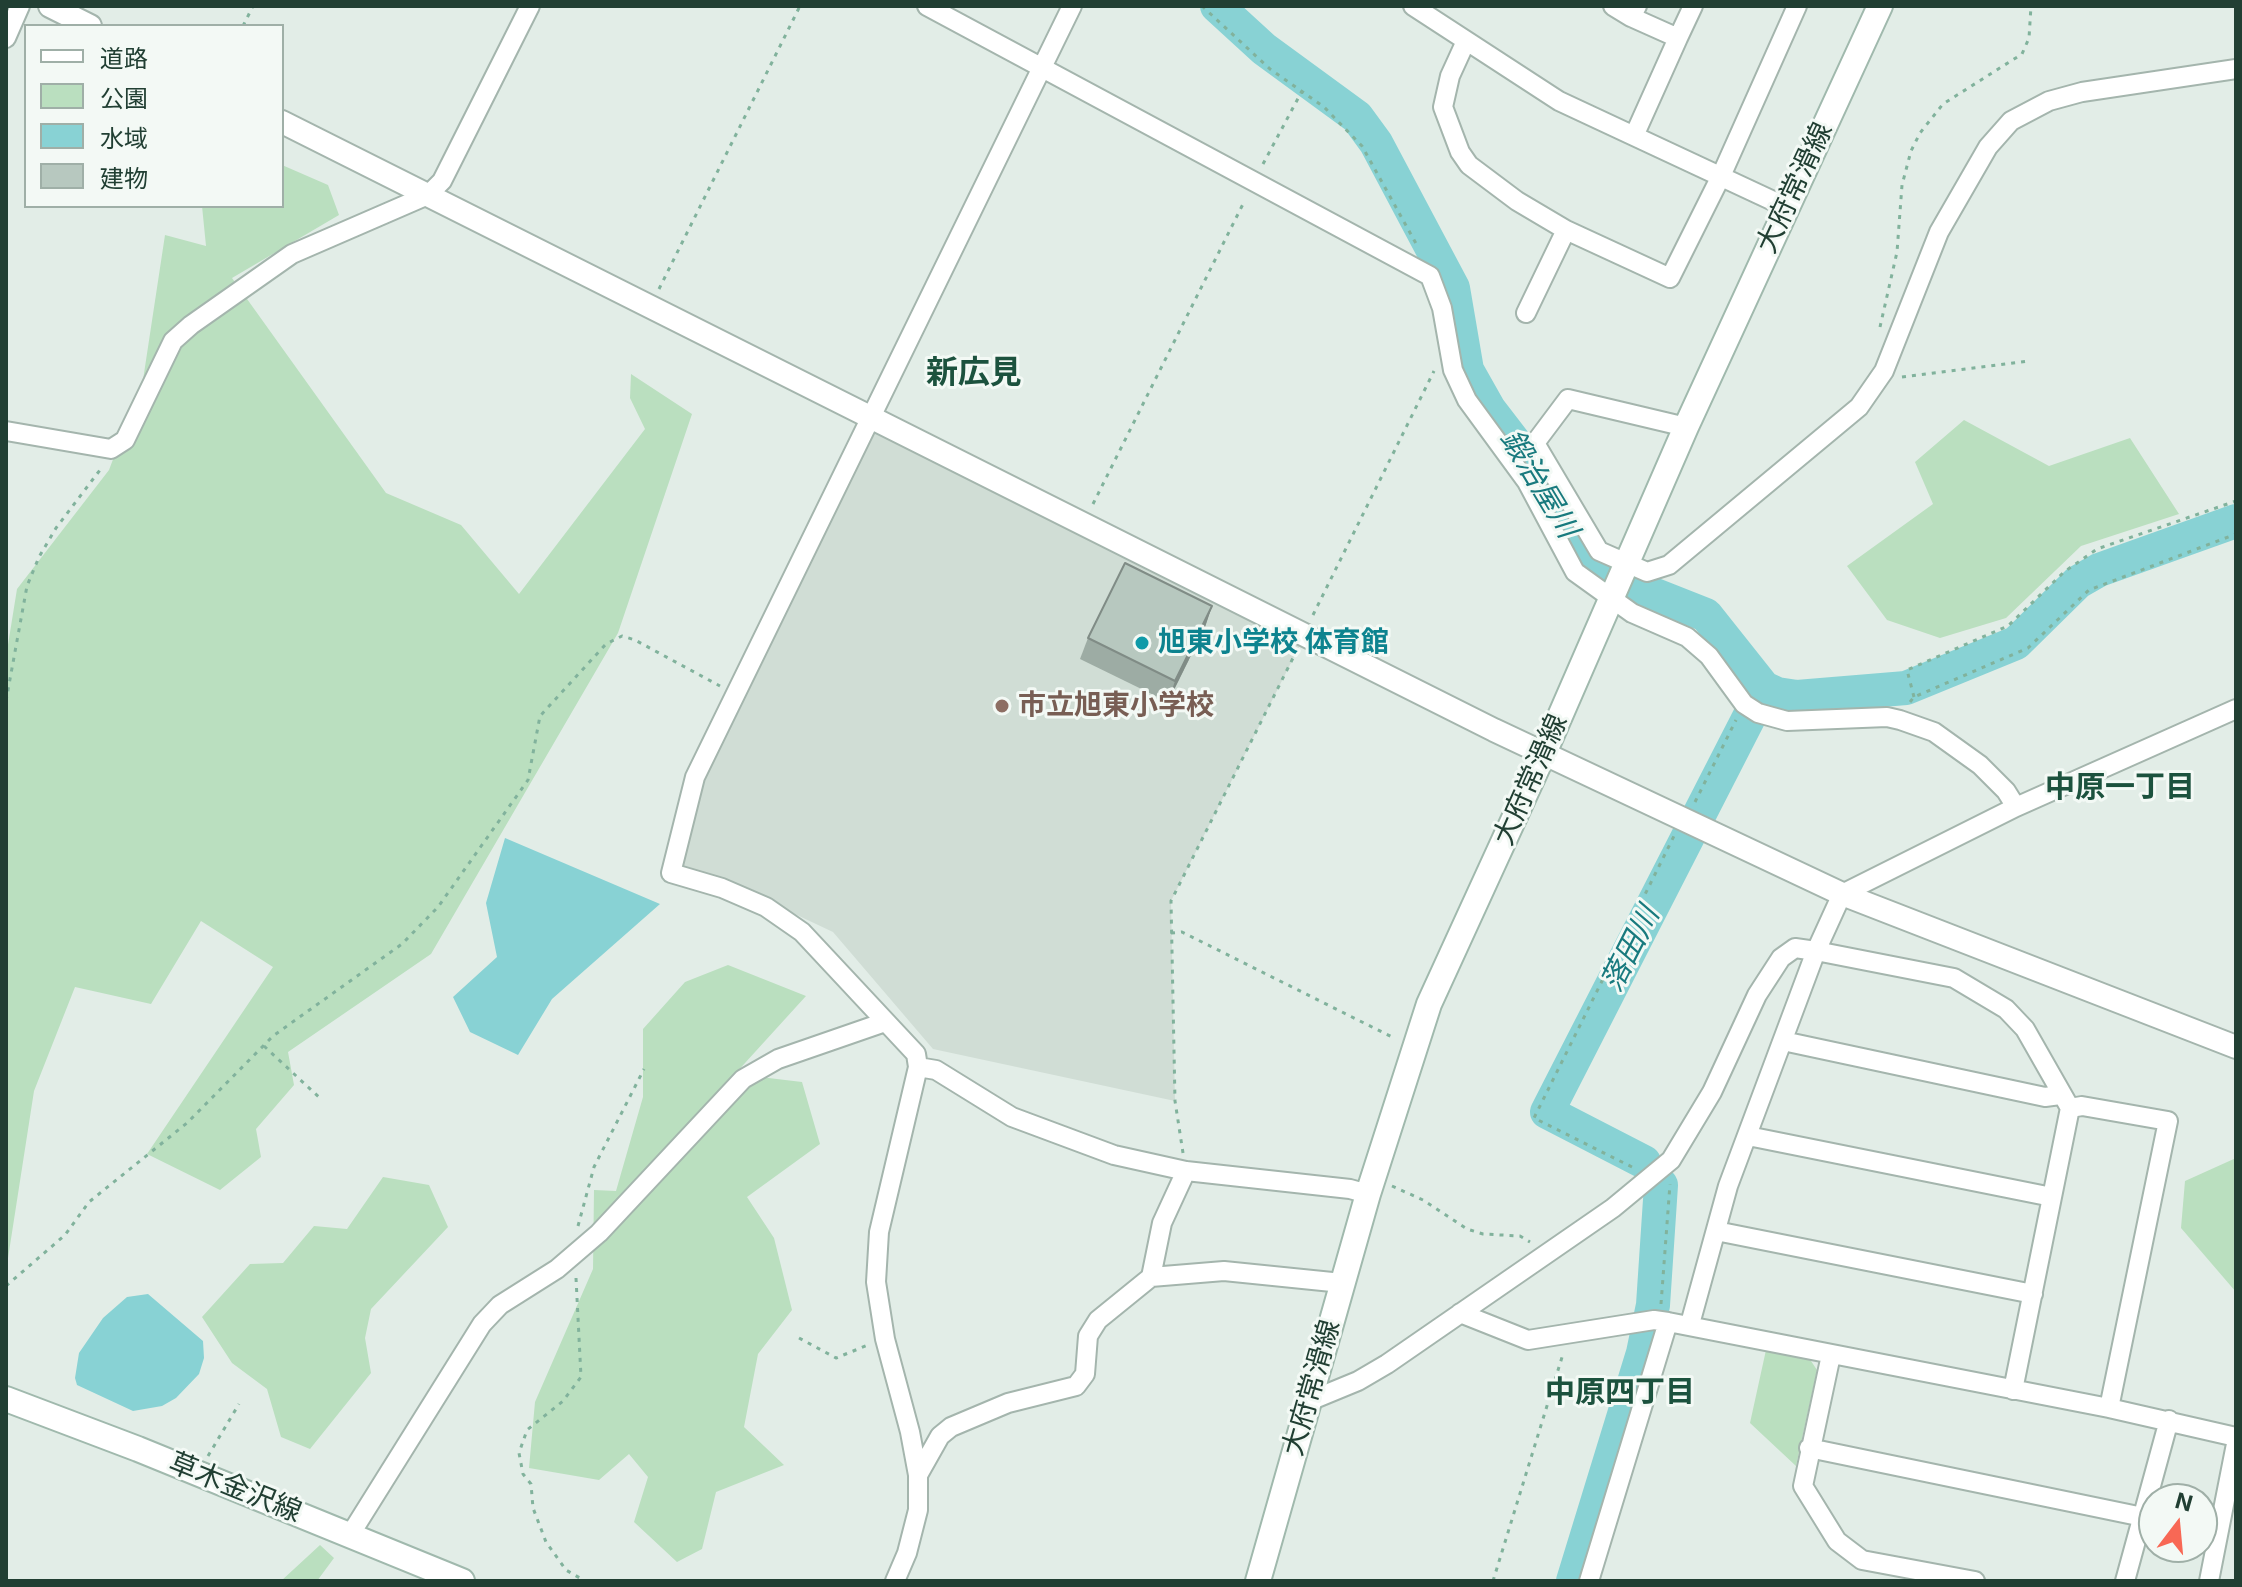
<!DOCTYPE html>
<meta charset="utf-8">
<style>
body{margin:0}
#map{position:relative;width:2242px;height:1587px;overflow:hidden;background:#e2ede7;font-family:Inter,"Noto Sans JP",sans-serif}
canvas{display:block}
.frame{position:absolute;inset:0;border:8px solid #213f33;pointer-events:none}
.legend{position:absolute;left:24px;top:24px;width:260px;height:184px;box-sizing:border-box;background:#f3f9f5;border:2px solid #9fafa7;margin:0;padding:10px 14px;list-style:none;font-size:24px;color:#213f33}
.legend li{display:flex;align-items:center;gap:16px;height:40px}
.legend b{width:40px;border:2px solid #9fafa7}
.north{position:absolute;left:2138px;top:1483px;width:80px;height:80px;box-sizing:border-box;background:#f3f9f5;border:2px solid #9fafa7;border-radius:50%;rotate:16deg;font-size:22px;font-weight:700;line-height:32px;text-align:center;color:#213f33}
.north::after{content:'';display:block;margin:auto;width:28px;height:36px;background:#f86855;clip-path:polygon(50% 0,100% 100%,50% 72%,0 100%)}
</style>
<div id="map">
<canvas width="2242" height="1587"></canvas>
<div class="frame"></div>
<ul class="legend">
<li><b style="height:10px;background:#fff"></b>道路</li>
<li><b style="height:22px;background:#badfbf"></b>公園</li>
<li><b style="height:22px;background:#88d2d4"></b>水域</li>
<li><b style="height:22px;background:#b7c8bf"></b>建物</li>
</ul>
<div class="north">N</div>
</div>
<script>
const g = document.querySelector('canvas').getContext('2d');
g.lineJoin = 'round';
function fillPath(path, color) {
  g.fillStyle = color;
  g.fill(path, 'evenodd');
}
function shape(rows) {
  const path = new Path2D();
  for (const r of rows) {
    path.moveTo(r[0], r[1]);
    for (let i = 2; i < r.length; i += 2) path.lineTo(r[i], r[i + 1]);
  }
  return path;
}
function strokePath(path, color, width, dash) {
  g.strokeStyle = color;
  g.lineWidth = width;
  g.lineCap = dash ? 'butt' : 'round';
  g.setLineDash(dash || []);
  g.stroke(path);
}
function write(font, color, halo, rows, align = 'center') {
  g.font = font + ' Inter,"Noto Sans JP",sans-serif';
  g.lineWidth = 6;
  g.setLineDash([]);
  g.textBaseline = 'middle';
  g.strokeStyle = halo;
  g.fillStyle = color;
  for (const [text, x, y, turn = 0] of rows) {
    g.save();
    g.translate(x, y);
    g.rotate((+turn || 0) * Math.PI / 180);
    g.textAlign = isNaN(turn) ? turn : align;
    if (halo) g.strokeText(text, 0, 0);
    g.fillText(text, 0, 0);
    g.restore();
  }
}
const built = shape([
 [871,415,1306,633,1171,901,1175,1101,933,1049,833,932,729,883,683,870,680,861,701,780]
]);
const green = shape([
 [282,165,328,185,339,215,232,278,386,493,461,525,519,594,645,429,630,398,631,374,692,414,618,633,431,954,288,1052,294,1085,256,1129,261,1157,220,1190,147,1154,273,967,201,921,151,1004,75,987,34,1091,6,1271,6,657,17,589,109,470,143,380,165,235,206,246,202,206,282,206],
 [1964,420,2049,466,2130,438,2179,514,2081,546,2006,618,1940,638,1887,620,1847,566,1933,504,1915,462],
 [728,965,806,996,735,1074,802,1082,820,1144,747,1197,774,1238,792,1310,758,1354,744,1427,784,1465,716,1492,702,1549,677,1562,634,1522,648,1477,629,1454,599,1480,529,1468,535,1402,593,1269,594,1190,616,1191,643,1097,643,1029,685,982],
 [2236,1158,2236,1292,2181,1228,2185,1181],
 [383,1177,429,1185,448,1227,371,1309,365,1338,371,1373,310,1449,281,1437,267,1389,232,1363,202,1317,250,1264,283,1263,314,1226,347,1229],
 [1766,1350,1809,1358,1817,1370,1796,1466,1750,1423],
 [320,1545,334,1558,317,1581,281,1581]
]);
const water = shape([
 [505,838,660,904,552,999,518,1055,470,1032,453,997,497,957,486,903],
 [148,1294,203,1341,204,1358,199,1374,176,1398,162,1406,133,1411,77,1385,75,1378,79,1353,103,1318,127,1297]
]);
const river = shape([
 [1217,6,1264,49,1357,117,1376,143,1453,288,1467,370,1489,409,1529,461,1580,554,1630,585,1706,615,1764,688,1777,694,1797,697,1906,688,2016,643,2078,582,2099,570,2236,521],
 [1644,1162,1547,1112,1764,688],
 [1573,1581,1643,1353,1653,1305,1661,1185]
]);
const path = shape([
 [1202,6,1270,69,1324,107,1362,146,1418,247],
 [243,26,253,6],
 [1263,164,1302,91],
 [659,289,800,6],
 [1880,327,1897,252,1902,185,1911,151,1920,133,1943,104,2022,54,2029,38,2031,6],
 [1902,377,2029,361],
 [1093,504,1245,200],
 [1313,615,1434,371],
 [1914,697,1907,670,2008,626,2064,572,2097,549,2236,501],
 [6,701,27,586,39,557,56,528,103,466],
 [1910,702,1914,697,2028,648,2089,590,2236,534],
 [1695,802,1736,720],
 [1171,933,1182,932,1394,1038],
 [264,1046,322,1100],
 [1183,1153,1175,1101,1171,901,1295,654],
 [1632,1167,1534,1118,1674,836],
 [1392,1186,1423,1200,1467,1229,1483,1234,1520,1236,1530,1242],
 [578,1226,594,1167,644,1069],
 [576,1278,581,1377,563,1401,527,1430,519,1453,523,1474,531,1484,533,1508,546,1542,566,1570,585,1581],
 [6,1286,65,1235,89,1202,187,1123,273,1036,402,944,438,907,528,780,540,716,606,644,622,636,635,640,720,686],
 [1661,1304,1670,1184],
 [799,1338,836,1358,868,1345],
 [208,1456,239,1404],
 [1493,1581,1563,1354]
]);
const minor = shape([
 [927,6,1430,276,1442,308,1453,370,1467,400,1527,482,1575,572,1632,613,1687,637,1709,656,1744,704,1758,713,1787,721,1887,717,1900,720,1934,732,1980,765,2006,791,2016,807],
 [1413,6,1559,101,1786,207],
 [1613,6,1631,17,1637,6],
 [1631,17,1678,38,1693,6],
 [6,38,20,6],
 [1466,41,1450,76,1443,107,1460,152,1469,165,1517,201,1566,230,1526,313],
 [1634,136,1678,38],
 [1566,230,1670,278,1721,176,1797,6],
 [1686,427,1568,399,1535,443,1599,551,1647,572,1669,565,1859,407,1884,371,1939,232,1988,147,2011,121,2049,101,2082,92,2236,69],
 [6,431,111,449,125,440,173,341,191,325,292,254,428,195,442,181,530,6],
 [1783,1041,2045,1097,2060,1095],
 [918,1067,936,1070,1012,1117,1114,1155,1186,1171,1350,1189,1368,1194],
 [1748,1136,2052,1197],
 [1716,1231,2033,1294],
 [1151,1277,1224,1271,1342,1283],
 [1460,1313,1528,1340,1654,1320,1668,1322],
 [1690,1324,1728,1186,1816,951,1954,978,2006,1009,2025,1029,2070,1108,2082,1106,2168,1121,2109,1408],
 [1831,1355,1803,1486,1837,1541,1862,1560,1975,1581],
 [2013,1390,2070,1108],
 [1307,1402,1358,1381,1387,1364,1613,1208,1671,1160,1712,1092,1757,995,1781,958,1795,948,1816,951,1842,894,2016,807,2236,709],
 [1809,1448,2143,1517],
 [918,1475,940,1436,951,1427,1008,1403,1076,1386,1085,1374,1088,1336,1098,1320,1151,1277,1162,1223,1186,1171],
 [350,1535,482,1324,500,1305,557,1269,599,1233,743,1079,778,1059,885,1022],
 [895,1581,907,1553,918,1510,918,1475,910,1432,885,1339,876,1282,879,1232,918,1067,916,1054,802,932,766,907,722,888,671,873,695,777,1072,6],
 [1589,1581,1668,1322,2109,1408,2236,1437],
 [2125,1581,2169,1420],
 [2209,1581,2236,1444]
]);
const tertiary = shape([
 [50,6,90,26],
 [282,122,1494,730,1842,894,2236,1047]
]);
const secondary = shape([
 [6,1399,138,1449,462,1581],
 [1258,1581,1368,1194,1429,1004,1544,753,1686,427,1880,6]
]);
const wall = shape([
 [1212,606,1205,627,1168,702,1080,659,1088,638]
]);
const shadedWall = shape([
 [1212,606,1205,627,1168,702,1175,681]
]);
const building = shape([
 [1125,563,1212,606,1175,681,1088,638,1125,563]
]);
const markers = [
 [1142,643,8,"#0f9aa8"],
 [1002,706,8,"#8d6e63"]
];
const streetNames = [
 ["大府常滑線",1795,188,-65],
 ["大府常滑線",1531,780,-66],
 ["大府常滑線",1312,1388,-74],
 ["草木金沢線",235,1488,22]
];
const cultureNames = [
 ["旭東小学校 体育館",1158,643]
];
const educationNames = [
 ["市立旭東小学校",1018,706]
];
const waterNames = [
 ["鍛治屋川",1539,484,59],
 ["落田川",1631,949,-63]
];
const neighbourhoodNames = [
 ["中原一丁目",2120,788],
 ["中原四丁目",1620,1393]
];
const quarterNames = [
 ["新広見",974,373]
];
fillPath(built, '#d0ddd5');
fillPath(green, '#badfbf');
fillPath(water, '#88d2d4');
strokePath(river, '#88d2d4', 34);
strokePath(minor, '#a4b5ad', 22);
strokePath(tertiary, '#a4b5ad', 26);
strokePath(secondary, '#a0b9ad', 28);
strokePath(path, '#81b29c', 3, [4, 6]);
strokePath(minor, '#fff', 18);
strokePath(tertiary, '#fff', 22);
strokePath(secondary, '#fff', 24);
fillPath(wall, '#9daca4');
fillPath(shadedWall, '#808c86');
fillPath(building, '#b7c8bf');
strokePath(building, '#808c86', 2);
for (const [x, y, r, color] of markers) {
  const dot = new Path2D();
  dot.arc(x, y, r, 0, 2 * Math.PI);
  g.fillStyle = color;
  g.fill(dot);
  strokePath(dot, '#f3f9f5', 3);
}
write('28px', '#213f33', '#f3f9f5', streetNames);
write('bold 28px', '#0d838f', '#f3f9f5', cultureNames, 'left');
write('bold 28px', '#785e54', '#f3f9f5', educationNames, 'left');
write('italic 30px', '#187a7e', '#f3f9f5', waterNames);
write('bold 30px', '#1c523e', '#f3f9f5', neighbourhoodNames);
write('bold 32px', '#1c523e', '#f3f9f5', quarterNames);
</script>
